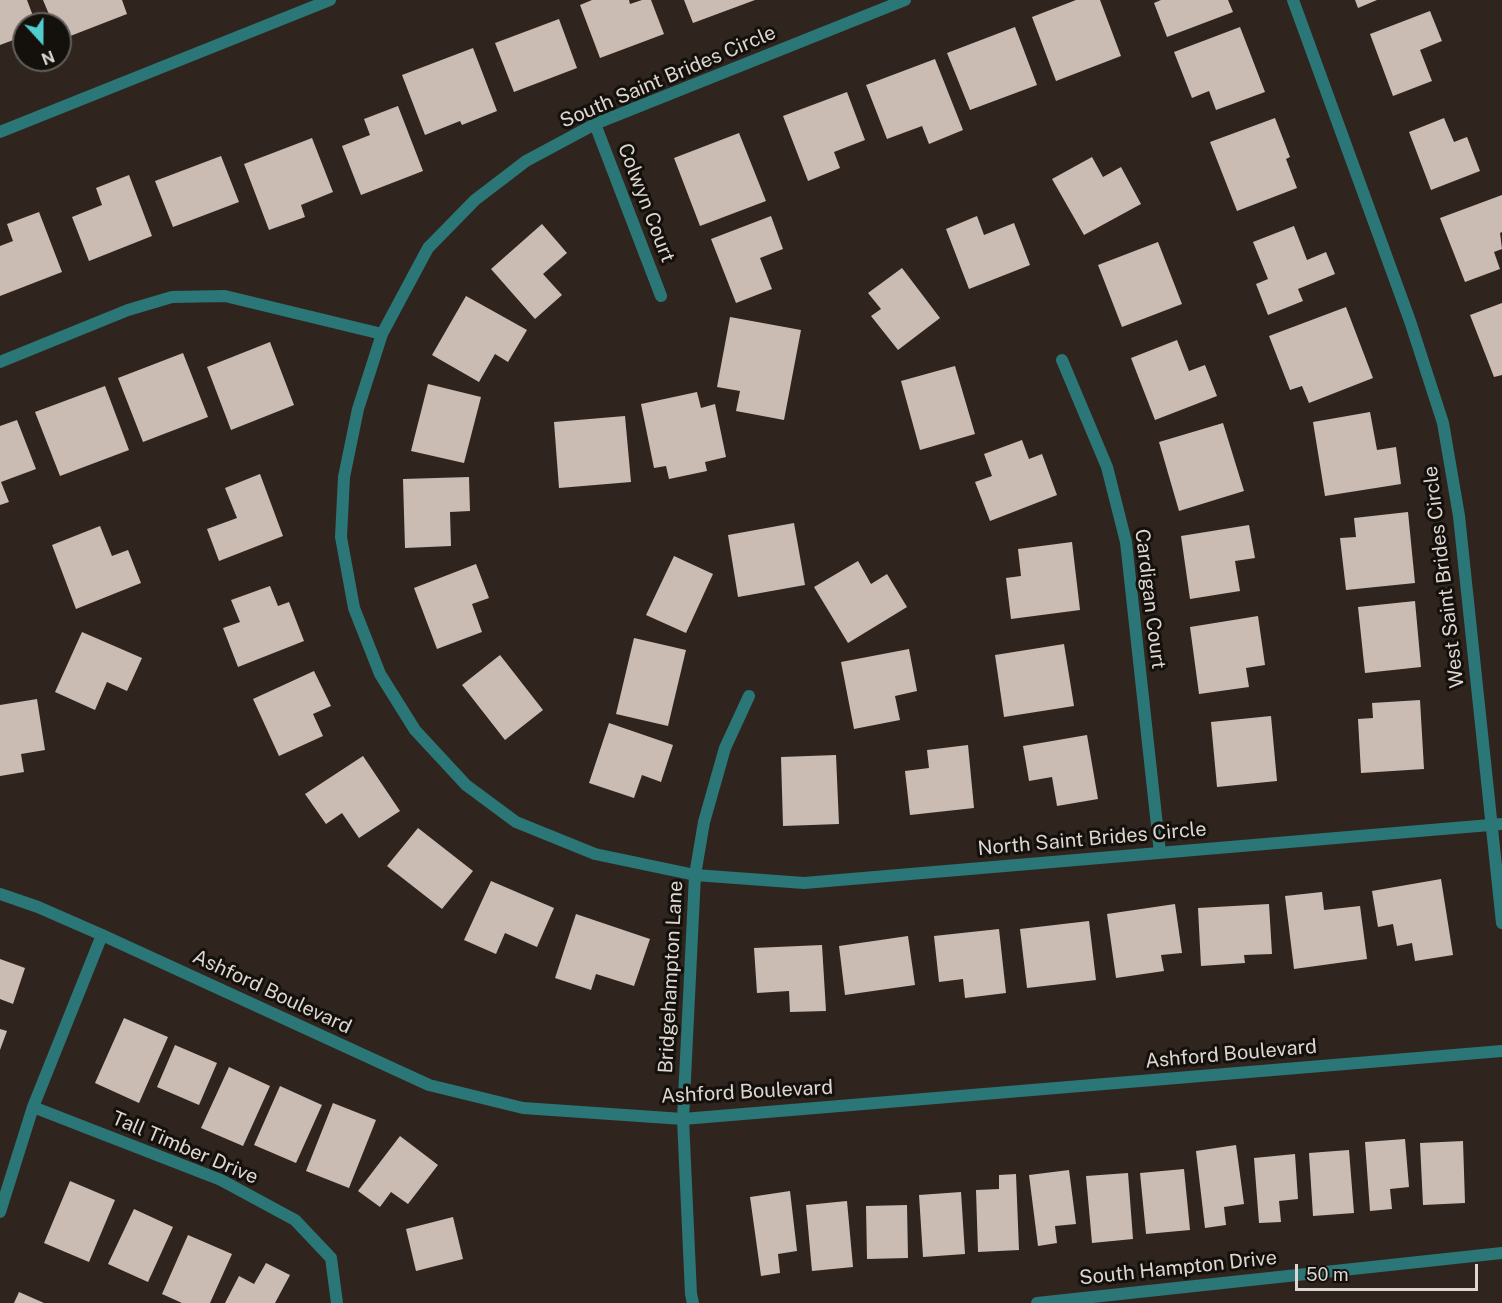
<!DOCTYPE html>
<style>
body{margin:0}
#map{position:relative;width:1502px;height:1303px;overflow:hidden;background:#30251e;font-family:"Public Sans",sans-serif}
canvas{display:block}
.north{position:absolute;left:12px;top:12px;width:60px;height:60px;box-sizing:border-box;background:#14100c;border:2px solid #645f5b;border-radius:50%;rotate:159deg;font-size:16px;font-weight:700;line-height:24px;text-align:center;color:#ddd6d1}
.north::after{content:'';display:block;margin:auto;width:21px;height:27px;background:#52cdcf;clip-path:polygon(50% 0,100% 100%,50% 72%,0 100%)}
.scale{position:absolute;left:1295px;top:1264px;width:183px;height:27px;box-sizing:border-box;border:3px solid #ddd6d1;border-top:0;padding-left:8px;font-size:18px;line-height:21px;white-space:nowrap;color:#ddd6d1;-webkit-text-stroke:4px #14100c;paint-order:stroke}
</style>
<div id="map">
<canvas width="1502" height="1303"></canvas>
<div class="north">N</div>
<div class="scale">50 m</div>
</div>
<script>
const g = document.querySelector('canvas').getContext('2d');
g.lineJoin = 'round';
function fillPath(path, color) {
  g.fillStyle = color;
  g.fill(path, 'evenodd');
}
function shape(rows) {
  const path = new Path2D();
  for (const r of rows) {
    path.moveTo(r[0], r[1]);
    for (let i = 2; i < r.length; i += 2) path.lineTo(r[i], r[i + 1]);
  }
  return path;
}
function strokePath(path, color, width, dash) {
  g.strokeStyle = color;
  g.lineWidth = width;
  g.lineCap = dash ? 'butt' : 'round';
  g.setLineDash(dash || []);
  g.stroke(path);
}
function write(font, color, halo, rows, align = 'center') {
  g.font = font + ' "Public Sans",sans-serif';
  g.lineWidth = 6;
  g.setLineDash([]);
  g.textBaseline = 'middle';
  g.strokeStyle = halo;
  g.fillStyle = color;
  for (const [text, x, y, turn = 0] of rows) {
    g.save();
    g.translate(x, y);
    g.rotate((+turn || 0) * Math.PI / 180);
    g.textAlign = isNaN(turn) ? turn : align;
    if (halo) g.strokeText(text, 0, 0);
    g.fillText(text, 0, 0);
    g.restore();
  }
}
const building = shape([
 [0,0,27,0,36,24,24,24,24,36,0,45],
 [43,0,122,0,127,14,60,40,60,24,53,24],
 [592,0,629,0,630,4,642,0,651,0,664,34,600,58,580,5],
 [684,0,755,0,693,23],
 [1076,0,1100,0,1121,56,1056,81,1032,17],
 [1161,0,1228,0,1233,12,1167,37,1154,3],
 [1355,0,1377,0,1358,8],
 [1430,11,1442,41,1420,50,1432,81,1393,96,1370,34],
 [559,19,577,68,514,92,495,43],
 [1015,27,1037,85,970,110,947,53],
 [1240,27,1265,92,1216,110,1209,91,1192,98,1174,52],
 [473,48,497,111,462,125,460,121,425,135,402,75],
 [935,59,963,130,929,144,922,126,887,139,866,85],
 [847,92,865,140,834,152,840,168,808,181,783,116],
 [398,106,423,171,361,195,342,146,370,135,364,119],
 [1275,118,1290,157,1286,159,1297,188,1237,211,1210,142],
 [1444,118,1454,142,1467,137,1480,171,1431,190,1409,132],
 [739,133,766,201,700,226,674,158],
 [312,138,333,192,301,205,305,217,269,230,244,164],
 [221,156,239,202,173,227,155,181],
 [1092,157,1103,177,1121,167,1141,204,1084,235,1052,179],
 [129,175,152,236,89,261,72,217,102,205,96,188],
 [1502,195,1502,232,1500,233,1502,249,1494,252,1500,269,1465,282,1440,218],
 [39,212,62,272,0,296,0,246,13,241,7,224],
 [771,216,783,249,760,258,772,289,736,303,711,239],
 [977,216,984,235,1014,223,1030,265,969,289,946,229],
 [542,224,567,253,543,274,562,295,535,319,491,269],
 [1294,226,1307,260,1326,252,1335,274,1298,289,1303,301,1268,315,1256,284,1268,279,1253,242],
 [1158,242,1182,304,1122,327,1098,265],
 [902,268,940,318,898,350,871,316,881,309,868,293],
 [466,296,527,330,508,362,495,354,479,382,432,355],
 [1502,303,1502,375,1494,377,1470,315],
 [1346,307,1373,378,1309,403,1302,386,1290,390,1269,336],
 [730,317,801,330,784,420,736,411,740,391,717,387],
 [1177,340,1189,371,1205,365,1217,396,1155,420,1131,358],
 [270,342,294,405,231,430,207,367],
 [183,353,208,417,143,442,118,378],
 [955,366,975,434,920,450,901,381],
 [428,384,481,397,464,463,411,451],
 [105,386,129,450,60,476,35,412],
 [697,392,701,408,715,404,726,457,705,462,707,471,669,479,666,466,654,468,641,404],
 [1370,412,1377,450,1396,447,1401,484,1325,496,1313,422],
 [625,416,631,482,559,488,554,422],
 [17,420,36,469,1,482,9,502,0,505,0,426],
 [1223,423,1244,491,1179,511,1159,442],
 [1022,440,1029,459,1042,454,1057,495,990,521,975,482,992,476,984,454],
 [260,474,283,536,219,561,207,529,237,518,225,488],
 [469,477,470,511,450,512,451,546,405,548,403,479],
 [1408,512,1415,583,1346,590,1340,538,1356,537,1354,518],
 [794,523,805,585,738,597,728,535],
 [1249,525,1255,558,1235,561,1240,591,1190,599,1181,536],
 [100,526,112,556,128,550,141,583,76,609,52,545],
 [1072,542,1080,610,1011,619,1006,578,1021,576,1018,549],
 [674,556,713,574,686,633,646,615],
 [858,561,871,584,887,574,907,607,848,643,814,587],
 [476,564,489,598,472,604,482,632,437,649,414,588],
 [270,586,278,606,289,602,304,641,238,667,223,628,240,622,231,600],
 [1415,601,1421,667,1365,673,1358,607],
 [1258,616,1265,665,1246,668,1249,687,1199,694,1190,627],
 [82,632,142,658,127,691,107,682,95,710,55,692],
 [634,638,686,650,668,726,616,714],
 [1064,644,1074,706,1004,717,995,655],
 [909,649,917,691,895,696,900,720,854,729,841,662],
 [500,655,543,710,505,740,462,685],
 [314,671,331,706,313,714,323,736,279,756,253,699],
 [37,699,45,750,21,754,24,772,0,776,0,705],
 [1420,700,1424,769,1361,773,1358,719,1373,718,1372,703],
 [1271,716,1277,781,1217,787,1211,722],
 [609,723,673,745,661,782,642,775,634,798,589,783],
 [1087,735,1098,799,1057,806,1052,777,1029,781,1023,746],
 [968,745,974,808,910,815,905,771,929,768,927,750],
 [836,755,839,824,783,826,781,757],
 [363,756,400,811,359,838,342,813,326,824,305,794],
 [418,828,473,871,442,909,387,866],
 [1441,879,1453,955,1415,961,1412,943,1397,946,1393,924,1378,927,1372,891],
 [491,881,554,908,537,947,505,933,496,954,464,940],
 [1322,892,1324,910,1360,906,1367,959,1294,969,1285,896],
 [1175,904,1182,953,1161,955,1164,971,1116,978,1107,914],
 [1269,904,1272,954,1244,955,1245,963,1201,966,1198,908],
 [576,914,650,939,634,986,596,974,591,990,555,978],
 [1089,921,1096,980,1027,988,1020,929],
 [999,929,1006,993,965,998,963,979,939,982,934,936],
 [908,936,915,985,845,995,839,946],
 [822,945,826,1011,790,1012,789,991,757,993,754,948],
 [0,959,25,968,13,1004,0,999],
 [124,1018,168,1037,139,1103,95,1083],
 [0,1029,7,1031,0,1050],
 [175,1045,217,1063,199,1105,157,1087],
 [229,1067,270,1086,243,1146,201,1128],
 [280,1086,322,1105,296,1163,254,1145],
 [333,1103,376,1120,349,1188,306,1171],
 [400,1136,438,1165,408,1204,391,1192,380,1207,358,1191],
 [1405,1139,1409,1187,1390,1189,1392,1209,1370,1211,1365,1142],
 [1463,1141,1465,1203,1423,1205,1420,1143],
 [1236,1145,1244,1204,1224,1207,1226,1225,1205,1228,1196,1151],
 [1349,1150,1354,1213,1313,1216,1309,1153],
 [1295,1154,1298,1199,1279,1201,1281,1222,1259,1223,1254,1158],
 [1184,1169,1190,1230,1146,1234,1140,1173],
 [1069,1170,1076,1224,1055,1226,1057,1243,1038,1246,1029,1175],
 [1128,1173,1133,1239,1092,1243,1086,1176],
 [1016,1174,1019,1250,978,1252,976,1190,999,1189,999,1175],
 [70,1181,115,1200,89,1262,44,1243],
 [790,1191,797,1251,778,1254,780,1273,761,1276,750,1197],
 [961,1192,965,1254,923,1257,919,1195],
 [847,1201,853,1267,812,1271,806,1205],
 [907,1205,908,1258,867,1259,866,1206],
 [134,1209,173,1227,148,1282,108,1264],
 [453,1217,463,1259,416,1271,406,1229],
 [188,1235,232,1254,210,1303,182,1303,162,1294],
 [266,1263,290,1275,275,1303,225,1303,239,1276,254,1284],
 [19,1292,44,1303,14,1303]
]);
const minor = shape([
 [905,0,595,124,526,161,475,200,428,248,382,334,358,409,344,477,341,537,354,608,380,674,415,730,466,785,516,822,595,854,695,875,804,883,1502,824],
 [1293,0,1410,321,1443,423,1459,516,1502,923],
 [595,124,661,296],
 [1062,360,1107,467,1126,542,1160,853],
 [0,362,128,310,172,297,225,296,382,334],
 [33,1107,221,1180,295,1220,331,1258,337,1303],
 [0,1212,33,1107,102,935],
 [693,1303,691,1294,683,1119,695,875,704,822,725,748,749,696],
 [1037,1303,1502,1253]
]);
const tertiary = shape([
 [0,132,330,0],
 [0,894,38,907,102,935,429,1085,523,1108,683,1119,1502,1051]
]);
const streetNames = [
 ["South Saint Brides Circle",668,77,-23],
 ["Colwyn Court",646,203,69],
 ["West Saint Brides Circle",1444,577,-97],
 ["Cardigan Court",1150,599,83],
 ["North Saint Brides Circle",1092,839,-5],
 ["Bridgehampton Lane",671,977,-87],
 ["Ashford Boulevard",272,992,25],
 ["Ashford Boulevard",1231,1054,-5],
 ["Ashford Boulevard",747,1092,-3],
 ["Tall Timber Drive",185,1148,23],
 ["South Hampton Drive",1178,1268,-6]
];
fillPath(building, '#cbbcb3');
strokePath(minor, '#2b7677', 12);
strokePath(tertiary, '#2b7677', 12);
write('20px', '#ddd6d1', '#14100c', streetNames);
</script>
